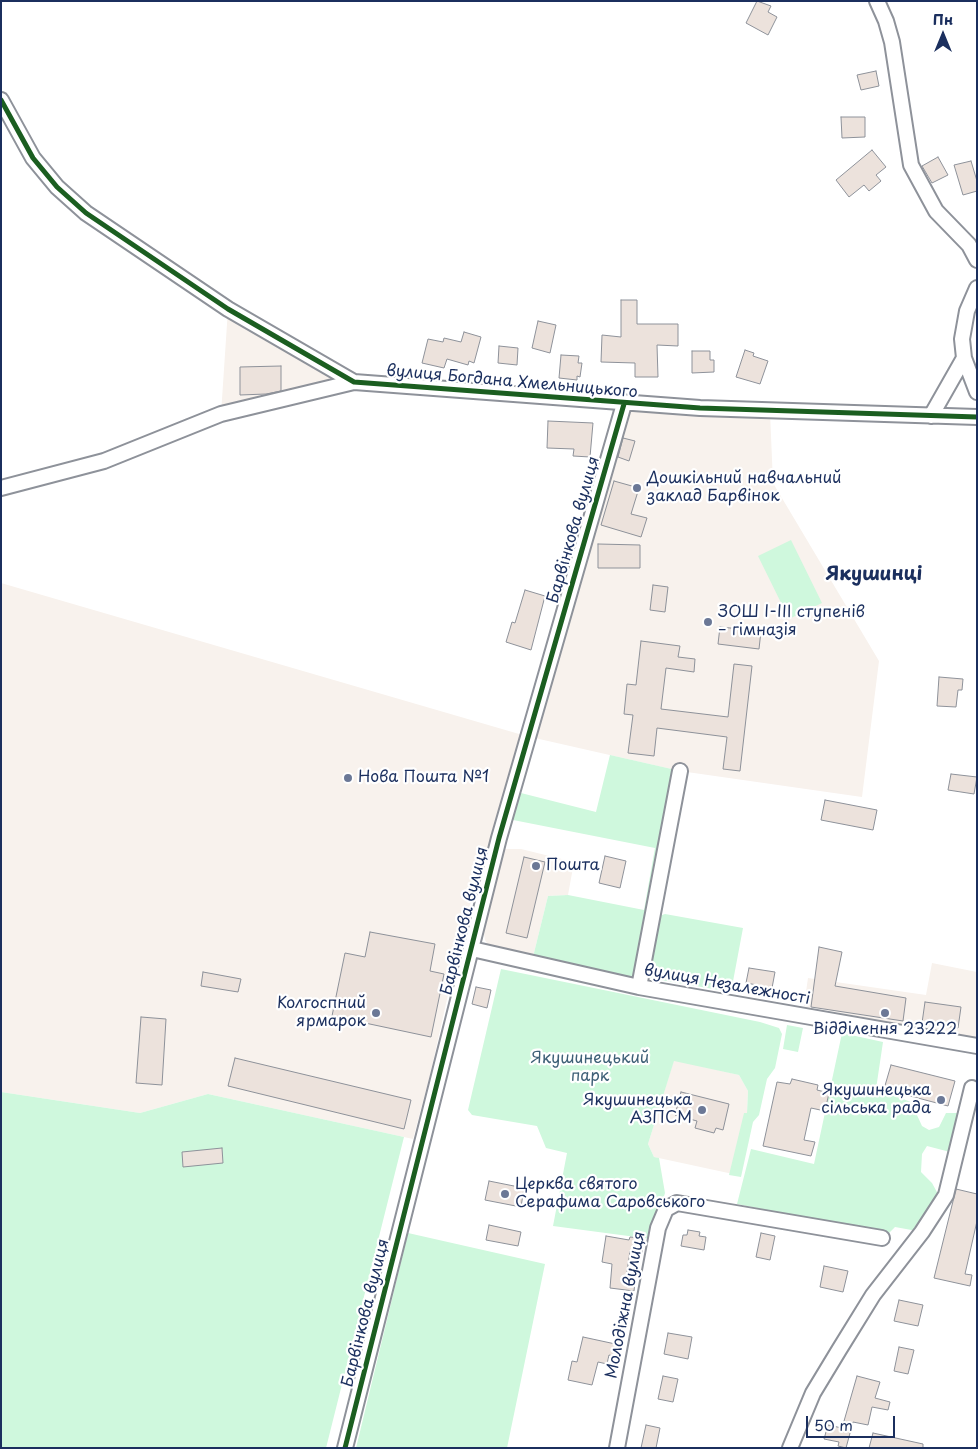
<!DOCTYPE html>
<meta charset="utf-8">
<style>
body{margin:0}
#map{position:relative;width:978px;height:1449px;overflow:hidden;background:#fff;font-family:"Playpen Sans",sans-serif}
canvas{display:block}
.frame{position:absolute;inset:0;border:2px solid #1b2f5e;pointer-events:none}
.north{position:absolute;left:918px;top:10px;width:50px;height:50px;-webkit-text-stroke:4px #fff;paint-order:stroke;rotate:0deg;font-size:14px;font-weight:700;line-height:20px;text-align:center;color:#1b2f5e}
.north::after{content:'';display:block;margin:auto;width:18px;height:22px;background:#1b2f5e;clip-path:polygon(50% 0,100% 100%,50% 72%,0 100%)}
.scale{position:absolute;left:806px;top:1416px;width:89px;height:22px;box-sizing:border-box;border:2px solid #1b2f5e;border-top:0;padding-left:6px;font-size:15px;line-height:18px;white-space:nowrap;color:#1b2f5e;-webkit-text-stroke:4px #fff;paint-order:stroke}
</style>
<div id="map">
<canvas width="978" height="1449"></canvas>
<div class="frame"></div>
<div class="north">Пн</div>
<div class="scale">50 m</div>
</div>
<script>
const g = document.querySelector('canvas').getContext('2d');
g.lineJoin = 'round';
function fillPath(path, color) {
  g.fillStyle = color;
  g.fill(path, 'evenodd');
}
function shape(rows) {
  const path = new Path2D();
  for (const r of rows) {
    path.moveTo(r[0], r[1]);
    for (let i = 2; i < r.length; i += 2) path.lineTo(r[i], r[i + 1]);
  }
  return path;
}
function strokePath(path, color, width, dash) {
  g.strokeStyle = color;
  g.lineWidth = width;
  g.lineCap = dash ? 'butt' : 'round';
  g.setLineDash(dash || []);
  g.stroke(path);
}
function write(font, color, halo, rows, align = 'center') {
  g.font = font + ' "Playpen Sans",sans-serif';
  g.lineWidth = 4.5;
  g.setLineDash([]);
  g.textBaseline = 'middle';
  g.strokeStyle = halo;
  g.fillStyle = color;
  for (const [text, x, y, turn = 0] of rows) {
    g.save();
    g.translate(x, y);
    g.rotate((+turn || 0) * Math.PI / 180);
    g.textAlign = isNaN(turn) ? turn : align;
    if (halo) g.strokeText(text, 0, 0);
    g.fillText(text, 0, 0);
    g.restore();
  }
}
const built = shape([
 [228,309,354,382,221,414],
 [624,404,770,412,773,483,879,661,862,797,680,771,526,736,493,830,463,928,430,1075,413,1139,208,1094,140,1113,1,1092,1,583,526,736],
 [506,849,521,849,574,862,568,895,548,896,533,957,489,947,485,940,483,928,501,850],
 [932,963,977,972,977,1039,804,1006,808,978,926,995],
 [674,1060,739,1075,748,1091,747,1113,733,1174,654,1157,648,1144]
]);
const green = shape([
 [791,540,822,603,789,619,758,556],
 [610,755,676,770,637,977,631,979,533,957,548,896,568,895,644,910,655,848,508,819,517,792,596,812],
 [665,914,743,928,731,992,649,978,647,972,659,916],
 [501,969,760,1022,779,1028,782,1034,775,1068,767,1079,759,1115,753,1122,741,1177,729,1175,744,1113,747,1113,748,1091,739,1075,674,1061,648,1144,654,1157,659,1158,665,1193,651,1239,553,1226,567,1153,546,1148,537,1126,472,1115,468,1110],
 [787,1025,803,1028,798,1052,783,1049],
 [842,1033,883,1042,876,1089,911,1102,922,1126,929,1130,939,1127,946,1113,960,1113,950,1152,927,1146,922,1154,921,1172,932,1183,938,1194,917,1231,895,1227,888,1234,737,1204,751,1149,814,1164],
 [1,1092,140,1113,208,1094,404,1137,326,1448,1,1448],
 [408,1233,545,1264,507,1448,356,1448]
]);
const building = shape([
 [757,1,771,6,768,12,777,17,768,35,746,23,757,1],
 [876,71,879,86,861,90,857,75,876,71],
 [841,117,865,117,865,137,842,138,841,117],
 [872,150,886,167,876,175,881,181,869,191,864,185,849,197,836,180,872,150],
 [938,157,948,175,932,183,922,166,938,157],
 [971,161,977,181,977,191,963,195,954,165,971,161],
 [621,300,637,300,637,324,678,324,678,346,657,345,658,377,635,377,635,363,601,362,602,335,621,337,621,300],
 [538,321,556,325,550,353,532,348,538,321],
 [464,332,481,337,474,363,469,361,468,365,447,359,444,368,422,363,428,339,443,342,444,338,461,342,464,332],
 [499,346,518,348,517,365,498,363,499,346],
 [745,350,754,353,753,356,768,361,760,384,736,377,745,350],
 [692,351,710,351,710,360,714,360,714,372,692,373,692,351],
 [561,355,579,356,578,363,582,363,580,377,577,376,577,380,559,378,561,355],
 [281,366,281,391,266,394,240,395,240,367,281,366],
 [548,421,593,423,590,457,573,456,574,449,547,448,548,421],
 [623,438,635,441,629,461,618,457,623,438],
 [614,481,639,488,631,514,647,518,641,537,601,525,614,481],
 [598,544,640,545,640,568,598,568,598,544],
 [653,585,668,587,665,612,650,610,653,585],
 [525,590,545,596,531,650,506,642,512,622,515,623,525,590],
 [720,627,761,631,759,649,718,644,720,627],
 [641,641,680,646,678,657,695,659,694,672,666,668,661,709,728,717,734,664,752,666,740,771,723,769,727,737,657,728,654,756,628,753,633,715,624,714,627,684,636,685,641,641],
 [939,677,963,679,962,690,958,690,956,707,937,706,939,677],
 [951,774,977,777,974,794,948,790,951,774],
 [825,800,877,810,873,830,821,820,825,800],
 [605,856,626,861,620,888,599,883,605,856],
 [524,857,545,862,527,938,506,933,524,857],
 [370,932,435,944,430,971,444,974,431,1037,332,1016,345,953,365,957,370,932],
 [819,947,842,952,835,986,906,998,903,1021,811,1007,819,947],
 [749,968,775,972,772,988,769,988,769,991,756,989,757,985,746,983,749,968],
 [203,972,241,979,238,992,201,986,203,972],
 [476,987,491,990,487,1008,472,1004,476,987],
 [925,1002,961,1007,958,1028,922,1023,925,1002],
 [141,1017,166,1019,162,1085,136,1083,141,1017],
 [235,1058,411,1100,404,1129,228,1086,235,1058],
 [891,1065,955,1081,948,1106,884,1089,891,1065],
 [792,1079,818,1085,817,1090,829,1093,825,1111,811,1108,804,1140,815,1142,811,1156,763,1146,777,1082,790,1084,792,1079],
 [681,1092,729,1104,723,1130,716,1128,714,1133,695,1128,697,1121,675,1115,681,1092],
 [222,1148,223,1163,183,1167,182,1152,222,1148],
 [489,1181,524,1188,521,1207,485,1200,489,1181],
 [956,1189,977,1194,977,1221,965,1274,972,1275,970,1286,934,1278,956,1189],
 [489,1225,521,1232,518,1246,486,1240,489,1225],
 [688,1230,700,1232,699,1236,706,1237,704,1250,681,1246,683,1235,687,1235,688,1230],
 [761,1233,775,1236,770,1260,756,1257,761,1233],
 [606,1236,629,1240,630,1237,641,1238,640,1242,643,1242,642,1253,630,1251,627,1272,636,1273,634,1291,610,1288,612,1264,602,1262,606,1236],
 [824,1266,848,1271,843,1292,820,1287,824,1266],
 [899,1300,923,1305,918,1326,894,1321,899,1300],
 [668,1333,692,1337,688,1359,664,1354,668,1333],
 [583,1337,620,1345,618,1357,609,1355,607,1364,598,1362,592,1385,568,1380,572,1361,577,1362,583,1337],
 [899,1347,914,1350,908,1374,894,1371,899,1347],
 [663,1376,678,1379,673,1402,658,1399,663,1376],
 [857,1376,880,1382,875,1398,890,1402,888,1410,872,1407,868,1425,853,1422,846,1448,838,1446,839,1442,824,1439,828,1425,842,1428,857,1376],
 [646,1425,660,1428,656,1448,641,1448,646,1425],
 [873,1433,923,1444,923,1448,869,1448,873,1433]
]);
const minor = shape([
 [877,1,886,21,892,42,911,165,936,211,969,245,977,260],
 [1,100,33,158,57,187,86,213,228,309,354,382,700,408,977,417],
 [977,288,967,311,962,339,964,358,977,392],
 [931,416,964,358],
 [1,488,104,461,221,414,354,382],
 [472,949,639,987,977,1046],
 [639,987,680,771],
 [345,1448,499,838,624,404],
 [617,1448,658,1228,666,1209,677,1203,882,1238],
 [790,1448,813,1393,839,1350,873,1295,922,1232,946,1195,972,1088]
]);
const cycleway = shape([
 [1,100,33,158,57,187,86,213,228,309,354,382,700,408,977,417],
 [345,1448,499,838,624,404]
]);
const markers = [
 [637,488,5,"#6b7896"],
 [708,622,5,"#6b7896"],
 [348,778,5,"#6b7896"],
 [536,866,5,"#6b7896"],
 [376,1013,5,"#6b7896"],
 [885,1013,5,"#6b7896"],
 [941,1100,5,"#6b7896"],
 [702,1110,5,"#6b7896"],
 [505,1194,5,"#6b7896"]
];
const streetNames = [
 ["вулиця Богдана Хмельницького",512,382,5],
 ["Барвінкова вулиця",574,530,-74],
 ["Барвінкова вулиця",465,921,-76],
 ["вулиця Незалежності",727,985,10],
 ["Молодіжна вулиця",626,1305,-79],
 ["Барвінкова вулиця",366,1313,-76]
];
const poiNames = [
 ["Дошкільний навчальний",647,479],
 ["заклад Барвінок",647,497],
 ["ЗОШ І-ІІІ ступенів",718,613],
 ["– гімназія",718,631],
 ["Нова Пошта №1",358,778],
 ["Пошта",546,866],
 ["Колгоспний",366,1004,"right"],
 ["ярмарок",366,1022,"right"],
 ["Відділення 23222",885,1030,"center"],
 ["Якушинецька",931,1091,"right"],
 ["сільська рада",931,1109,"right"],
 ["Якушинецька",692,1101,"right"],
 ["АЗПСМ",692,1119,"right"],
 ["Церква святого",515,1185],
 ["Серафима Саровського",515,1203]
];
const parkNames = [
 ["Якушинецький",590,1059],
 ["парк",590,1077]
];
const quarterNames = [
 ["Якушинці",874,575]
];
fillPath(built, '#f8f2ed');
fillPath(green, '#cff8dd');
fillPath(building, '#ece2dc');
strokePath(building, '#8e929a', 1);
strokePath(minor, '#8e929a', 18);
strokePath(minor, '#fff', 14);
strokePath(cycleway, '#1b5e20', 5);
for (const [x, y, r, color] of markers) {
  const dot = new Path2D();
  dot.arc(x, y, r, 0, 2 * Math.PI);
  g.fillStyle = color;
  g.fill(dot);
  strokePath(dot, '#fff', 2);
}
write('16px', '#1b2f5e', '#fff', streetNames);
write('16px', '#1b2f5e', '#fff', poiNames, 'left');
write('16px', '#3e6077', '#fff', parkNames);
write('bold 19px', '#1b2f5e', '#fff', quarterNames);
</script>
